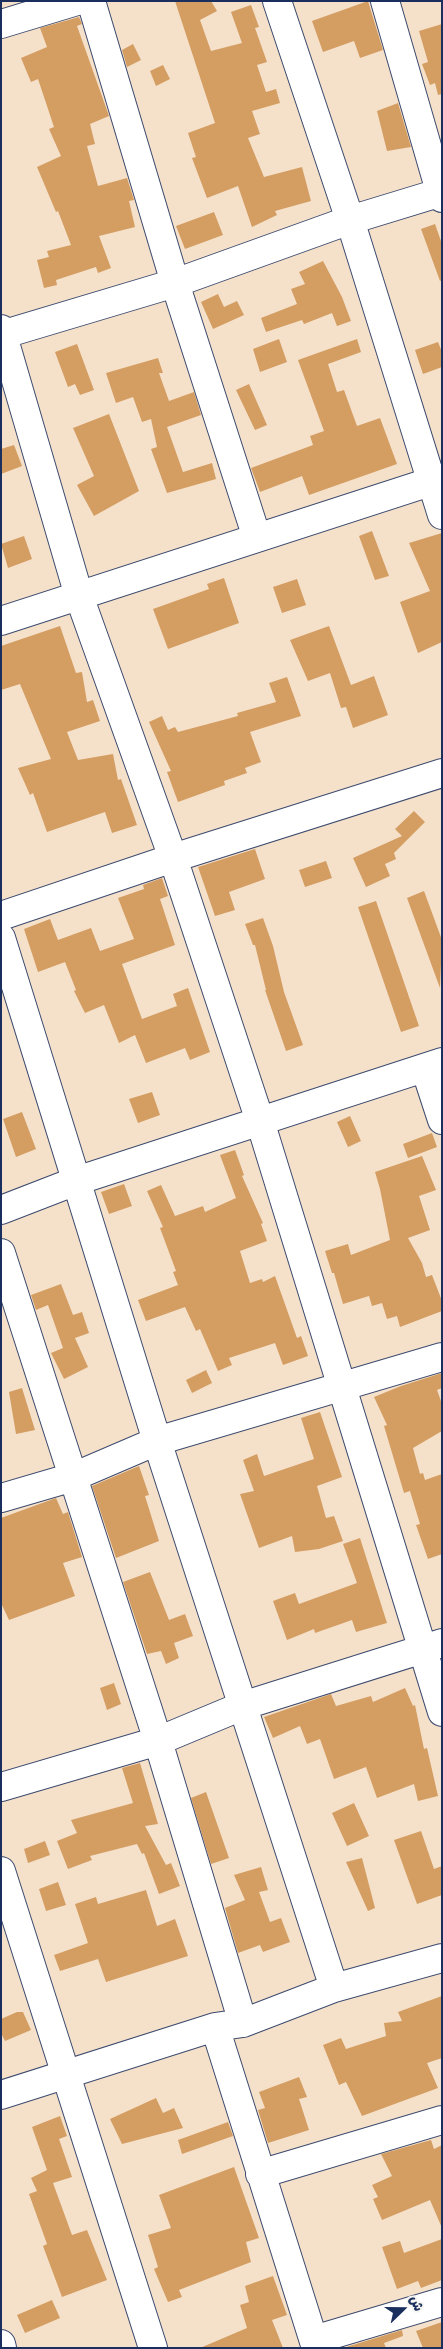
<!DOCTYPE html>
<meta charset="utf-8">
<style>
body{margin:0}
#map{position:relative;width:443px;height:2349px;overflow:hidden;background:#f5e1ca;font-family:Mali,"Playpen Sans Arabic",sans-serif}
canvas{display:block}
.frame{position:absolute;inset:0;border:2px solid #1b2f5e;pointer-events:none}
.north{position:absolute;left:378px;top:2284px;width:50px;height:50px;-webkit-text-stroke:4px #f6f6f2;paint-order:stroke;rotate:68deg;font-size:14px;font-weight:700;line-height:20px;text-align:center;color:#1b2f5e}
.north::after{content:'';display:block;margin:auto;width:18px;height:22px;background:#1b2f5e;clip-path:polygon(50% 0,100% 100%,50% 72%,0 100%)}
</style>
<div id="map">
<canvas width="443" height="2349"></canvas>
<div class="frame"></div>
<div class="north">ش</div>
</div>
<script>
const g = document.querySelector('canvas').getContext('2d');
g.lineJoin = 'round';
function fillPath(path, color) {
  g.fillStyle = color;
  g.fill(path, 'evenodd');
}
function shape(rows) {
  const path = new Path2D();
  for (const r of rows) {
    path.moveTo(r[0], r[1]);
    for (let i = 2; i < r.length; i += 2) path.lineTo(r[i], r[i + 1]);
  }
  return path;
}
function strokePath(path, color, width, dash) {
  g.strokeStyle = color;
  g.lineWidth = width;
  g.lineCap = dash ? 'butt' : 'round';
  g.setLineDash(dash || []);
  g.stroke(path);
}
const building = shape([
 [175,1,211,1,217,11,200,20,211,51,242,43,231,12,251,5,259,27,255,28,267,62,257,65,266,92,276,89,280,103,252,111,260,134,248,138,264,177,302,167,311,201,275,211,277,215,252,227,238,186,207,198,192,158,196,157,188,133,215,123],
 [368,1,383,50,360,58,354,41,323,52,312,21],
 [79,17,82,24,77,26,109,116,90,124,95,144,87,146,98,186,127,178,134,200,129,201,135,227,99,236,111,268,98,273,96,267,56,280,57,285,44,288,37,260,49,257,47,251,71,245,58,211,56,212,37,167,61,156,49,129,54,127,38,79,31,82,21,58,47,47,40,28],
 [442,24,442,94,438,95,435,83,430,85,422,64,428,62,419,31],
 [133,44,141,60,127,67,122,50],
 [163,65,170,79,156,86,150,71],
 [398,103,411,147,387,151,377,111],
 [214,212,223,235,185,249,176,226],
 [435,224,442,244,442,280,440,281,421,229],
 [323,261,342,297,351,321,337,326,332,313,304,324,302,320,266,332,261,318,297,304,291,289,305,284,299,272],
 [218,294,224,307,237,301,244,315,213,329,201,302],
 [279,339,287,362,260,372,253,349],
 [357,339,361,352,328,364,337,392,344,390,357,426,380,418,397,464,309,495,302,476,260,492,251,468,313,445,310,436,324,431,298,360],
 [438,342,442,352,442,367,423,374,415,350],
 [77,344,94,390,80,395,75,384,68,387,55,352],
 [158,358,163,373,159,373,169,401,194,392,201,415,167,427,183,472,212,463,216,479,167,493,151,449,157,447,151,419,142,422,133,397,116,403,106,373],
 [249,384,267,425,255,430,236,390],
 [109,414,139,491,94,516,77,485,94,476,73,428],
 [14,445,22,466,1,474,1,449],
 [372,531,389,576,375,580,359,536],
 [442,533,442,642,418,653,400,602,430,591,409,543],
 [24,536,32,559,8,568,1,544],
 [224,578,239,623,168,649,153,609,209,589,207,584],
 [297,579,306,605,282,613,273,587],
 [60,626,76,673,82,672,87,702,93,700,100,721,67,732,78,760,113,754,118,780,121,779,137,825,112,833,105,812,47,832,33,793,30,795,18,768,51,759,20,684,1,690,1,646],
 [329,626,351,685,374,676,388,715,353,728,346,707,341,708,330,673,308,681,290,640],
 [287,677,301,716,250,732,261,762,245,768,247,773,224,781,225,785,178,802,167,772,171,771,149,722,162,716,168,730,175,727,178,732,238,716,237,713,276,702,269,683],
 [414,811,425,822,394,853,396,859,385,864,390,876,366,887,353,858,402,836,395,829],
 [255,849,265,879,229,892,235,910,215,916,198,867],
 [326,861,332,878,305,887,299,870],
 [162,878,168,896,160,899,175,945,122,964,142,1019,177,1006,173,994,188,988,210,1052,190,1060,185,1048,146,1063,135,1035,119,1043,104,1005,85,1013,74,991,76,990,65,962,38,972,24,929,50,919,58,940,91,928,100,951,134,939,118,898,144,889,143,885],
 [424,891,442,940,440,988,407,898],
 [376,901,419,1026,401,1032,358,907],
 [263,918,273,946,284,992,303,1045,286,1051,265,990,266,990,255,945,253,945,245,924],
 [152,1092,160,1115,138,1123,129,1099],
 [22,1112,36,1149,16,1157,3,1119],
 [350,1116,361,1141,348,1147,337,1122],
 [432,1133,437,1147,408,1158,403,1144],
 [235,1150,244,1175,242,1176,263,1223,261,1224,267,1241,240,1251,250,1283,262,1279,263,1282,275,1276,297,1338,301,1336,308,1356,283,1365,275,1343,229,1358,232,1365,218,1371,200,1329,196,1331,185,1307,146,1321,138,1300,178,1285,173,1272,176,1271,160,1228,163,1227,147,1191,161,1185,175,1216,203,1206,205,1212,236,1198,220,1155],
 [422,1156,436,1190,419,1196,430,1230,408,1238,422,1263,426,1277,432,1275,442,1301,442,1311,400,1327,397,1316,387,1319,382,1303,372,1306,369,1296,343,1304,334,1273,332,1273,325,1251,348,1244,351,1255,390,1240,380,1189,375,1172],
 [124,1184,132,1206,109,1214,101,1192],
 [61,1284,73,1315,82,1312,89,1333,75,1338,88,1367,64,1379,51,1353,63,1348,48,1305,36,1310,31,1295],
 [206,1370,212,1383,192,1393,186,1380],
 [442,1373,442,1388,437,1390,442,1404,442,1431,413,1448,420,1474,423,1473,425,1480,442,1474,442,1554,428,1559,416,1525,420,1524,410,1491,404,1493,384,1426,387,1425,374,1397,401,1386],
 [22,1388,35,1430,16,1434,9,1392],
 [320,1412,342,1477,317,1486,326,1518,334,1516,343,1541,319,1549,295,1552,292,1536,259,1548,240,1494,254,1491,243,1460,257,1454,264,1476,314,1459,301,1418],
 [139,1466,149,1495,145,1496,159,1541,116,1558,92,1486],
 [56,1498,63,1514,68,1512,82,1557,63,1563,75,1596,9,1620,1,1603,1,1518],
 [360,1538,387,1623,356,1632,352,1620,315,1633,314,1629,287,1640,273,1601,295,1593,299,1604,357,1583,343,1544],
 [150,1572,169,1620,185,1614,193,1636,174,1643,179,1658,166,1664,161,1651,147,1654,123,1582],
 [114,1683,121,1704,107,1710,100,1688],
 [405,1688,413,1706,415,1705,424,1749,427,1748,438,1796,418,1801,414,1784,377,1798,366,1767,334,1779,320,1739,307,1744,300,1726,273,1738,264,1717,331,1694,336,1706,371,1696,373,1702],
 [140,1763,158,1824,145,1826,166,1865,171,1863,180,1886,159,1894,144,1853,142,1854,137,1844,90,1856,92,1860,68,1869,57,1841,77,1833,71,1820,133,1803,122,1768],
 [206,1792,229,1858,211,1864,191,1798],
 [354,1803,369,1836,347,1846,332,1813],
 [421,1831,434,1869,442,1866,442,1895,417,1904,394,1840],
 [45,1841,50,1855,28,1863,24,1849],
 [362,1858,375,1908,368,1911,346,1862],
 [261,1867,268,1890,259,1892,270,1922,281,1918,290,1942,263,1952,260,1945,238,1953,225,1908,245,1900,234,1875],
 [58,1882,66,1905,46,1911,39,1889],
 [146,1890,157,1926,175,1919,188,1956,106,1982,98,1959,60,1971,54,1955,88,1943,75,1904,96,1897,98,1904],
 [442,1996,442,2058,427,2063,438,2088,362,2116,346,2082,339,2085,323,2045,341,2038,346,2049,386,2036,384,2023,402,2021,398,2012],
 [17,2012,23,2012,31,2030,5,2041,1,2033,1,2019],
 [299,2077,307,2097,299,2099,309,2130,268,2143,258,2110,265,2108,259,2092],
 [156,2098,163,2113,174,2108,183,2128,122,2144,110,2119],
 [60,2116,67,2136,59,2139,72,2177,53,2183,72,2235,87,2230,107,2280,62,2297,43,2246,47,2244,29,2194,37,2191,31,2178,47,2170,32,2127],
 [228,2122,233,2136,182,2154,178,2140],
 [431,2140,434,2149,442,2145,442,2228,430,2200,382,2220,373,2199,378,2197,372,2185,392,2176,381,2154],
 [234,2167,259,2238,246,2242,251,2262,179,2290,182,2297,168,2302,154,2269,158,2267,148,2235,171,2228,159,2195],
 [442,2239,442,2280,421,2288,418,2281,397,2289,382,2247,400,2241,404,2253],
 [273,2276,287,2315,272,2320,283,2348,200,2348,247,2328,240,2305,249,2302,245,2286],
 [52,2300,60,2318,25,2333,17,2315],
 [442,2322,442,2348,423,2348,416,2331],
 [402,2330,403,2336,384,2343,386,2348,343,2348]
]);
const minor = shape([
 [91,1,175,283,257,538],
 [277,1,350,220,442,515],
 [385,1,442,198],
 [1,24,77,1],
 [1,329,79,596,173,858,260,1121,442,1712],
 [1,335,175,283,350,220,442,192],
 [1,621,442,478],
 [1,916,173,858,442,773],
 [1,938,157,1441,334,1988],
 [425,1068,442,1120],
 [1,1210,76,1181,442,1062],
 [1,1253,158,1741,243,2023],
 [1,1498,73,1477,157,1441,442,1357],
 [1,1787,158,1741,242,1706,442,1643],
 [1,1871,153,2348],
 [215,2027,316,2348],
 [1,2095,215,2027,243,2023,334,1988,442,1958],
 [260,2174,442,2120],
 [314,2340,442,2302],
 [1,2344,2,2348]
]);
fillPath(building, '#d49d62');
strokePath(minor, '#3c4a6e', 30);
strokePath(minor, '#fff', 28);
</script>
